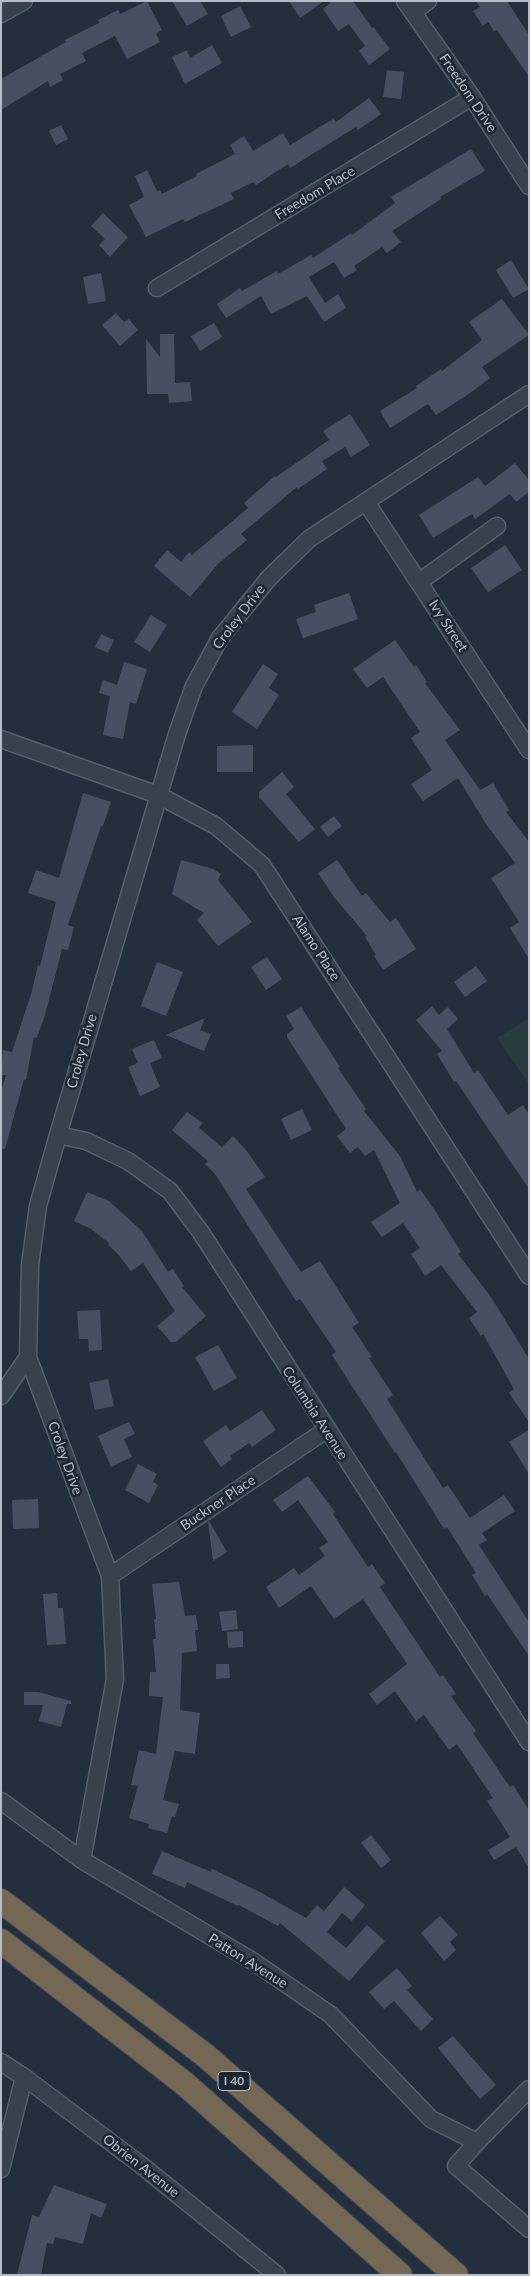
<!DOCTYPE html>
<style>
body{margin:0}
#map{position:relative;width:530px;height:2276px;overflow:hidden;background:#242f3e;font-family:Lato,sans-serif}
canvas{display:block}
.frame{position:absolute;inset:0;border:2px solid #b4bcc9;pointer-events:none}
</style>
<div id="map">
<canvas width="530" height="2276"></canvas>
<div class="frame"></div>
</div>
<script>
const g = document.querySelector('canvas').getContext('2d');
g.lineJoin = 'round';
function fillPath(path, color) {
  g.fillStyle = color;
  g.fill(path, 'evenodd');
}
function shape(rows) {
  const path = new Path2D();
  for (const r of rows) {
    path.moveTo(r[0], r[1]);
    for (let i = 2; i < r.length; i += 2) path.lineTo(r[i], r[i + 1]);
  }
  return path;
}
function strokePath(path, color, width, dash) {
  g.strokeStyle = color;
  g.lineWidth = width;
  g.lineCap = dash ? 'butt' : 'round';
  g.setLineDash(dash || []);
  g.stroke(path);
}
function write(font, color, halo, rows, align = 'center') {
  g.font = font + ' Lato,sans-serif';
  g.lineWidth = 5;
  g.setLineDash([]);
  g.textBaseline = 'middle';
  g.strokeStyle = halo;
  g.fillStyle = color;
  for (const [text, x, y, turn = 0] of rows) {
    g.save();
    g.translate(x, y);
    g.rotate((+turn || 0) * Math.PI / 180);
    g.textAlign = isNaN(turn) ? turn : align;
    if (halo) g.strokeText(text, 0, 0);
    g.fillText(text, 0, 0);
    g.restore();
  }
}
const green = shape([
 [529,1018,529,1084,497,1038]
]);
const building = shape([
 [147,1,162,30,156,33,160,42,127,59,115,36,82,53,86,61,60,74,63,80,50,87,48,81,1,110,1,79,66,42,65,40,99,23,98,20,118,10,120,14],
 [172,1,200,1,208,14,187,26],
 [289,1,324,1,300,18],
 [333,1,353,1,372,28,373,27,390,49,369,65,359,51,365,46,349,24,338,31,323,9],
 [476,1,507,1,529,35,529,77,497,30,494,31,488,22,483,26,473,11,480,7],
 [240,6,251,27,231,37,221,16],
 [212,45,222,63,185,84,172,57,187,50,190,58],
 [387,70,404,72,401,99,383,97],
 [369,98,381,114,358,130,356,127,290,168,288,164,256,185,253,182,231,193,234,199,185,222,183,219,146,237,129,205,144,197,135,176,147,170,157,191,160,190,162,194,197,176,196,174,235,154,230,145,244,136,253,151,283,133,290,145,333,119,336,122],
 [61,125,68,139,56,145,49,131],
 [471,149,485,171,440,197,441,199,392,231,401,242,387,253,382,247,354,266,357,270,344,278,334,262,309,277,325,303,338,294,346,308,324,322,307,296,271,314,261,296,226,318,217,304,240,288,242,291,277,271,278,274,311,255,313,258,351,233,352,235,395,203,391,197],
 [103,213,128,237,110,257,99,245,105,239,91,226],
 [511,260,529,289,513,298,496,270],
 [101,273,106,301,88,304,83,277],
 [502,299,529,335,482,367,490,378,466,396,436,415,428,404,390,428,380,411,417,388,416,386,441,369,442,371,482,340,469,322],
 [116,313,124,322,129,319,138,330,120,346,102,325],
 [214,323,222,337,200,351,191,336],
 [160,334,174,334,175,383,190,382,192,401,169,403,168,394,147,394,146,339,160,357],
 [350,414,370,445,351,457,345,447,322,461,327,469,298,489,297,487,241,534,247,540,218,564,190,597,154,566,167,550,181,562,189,552,192,555,248,508,244,503,275,476,276,477,329,440,323,431],
 [515,463,529,480,529,492,516,502,510,494,475,519,472,514,433,538,419,515,478,477,485,486],
 [505,545,522,570,488,592,471,568],
 [349,593,358,619,303,638,296,619,316,612,314,605],
 [151,615,167,625,150,652,134,642],
 [101,634,114,640,108,653,95,647],
 [395,640,414,667,416,665,427,682,425,683,460,730,445,740,480,790,493,783,509,810,506,812,529,842,529,959,510,928,519,922,491,878,515,863,486,824,458,778,423,801,411,784,432,770,411,738,420,732,383,677,367,688,353,669],
 [124,662,147,669,136,704,130,702,123,739,103,735,110,696,99,693,103,680,117,685],
 [263,664,278,674,269,688,279,695,257,729,232,712],
 [253,745,253,772,217,772,217,746],
 [282,772,294,787,286,794,315,829,299,842,259,797,259,792],
 [83,793,111,802,103,826,101,826,68,925,74,927,68,950,62,949,45,1015,37,1038,34,1037,26,1080,24,1079,5,1149,1,1149,1,1092,6,1075,1,1075,3,1050,12,1052,32,991,38,965,40,966,56,902,28,893,36,870,59,878],
 [334,816,342,826,328,837,320,827],
 [181,860,213,869,221,874,218,880,252,922,218,946,197,920,204,913,172,894],
 [337,860,362,896,366,893,390,922,396,918,416,949,383,970,374,956,376,955,365,937,367,936,334,897,318,873],
 [267,957,282,979,266,990,251,967],
 [157,962,183,972,166,1016,141,1006],
 [476,966,487,981,465,997,454,982],
 [432,1006,439,1015,448,1007,458,1019,447,1029,474,1073,478,1070,508,1115,523,1105,529,1114,529,1189,456,1081,454,1082,437,1054,442,1051,416,1020],
 [301,1007,340,1067,338,1068,366,1109,364,1111,400,1156,417,1192,420,1189,436,1212,461,1252,458,1254,491,1297,529,1359,529,1422,509,1393,514,1389,483,1334,481,1336,469,1318,477,1312,441,1265,425,1276,411,1254,420,1248,403,1223,382,1237,371,1222,400,1203,374,1150,365,1156,358,1147,350,1153,337,1136,346,1129,287,1037,287,1034,294,1029,286,1016],
 [205,1018,200,1030,211,1034,204,1051,166,1035],
 [154,1040,162,1058,150,1063,160,1087,140,1096,128,1067,138,1063,132,1049],
 [302,1109,312,1130,291,1140,281,1119],
 [187,1112,203,1123,199,1128,222,1147,233,1136,246,1150,265,1177,246,1189,301,1272,320,1261,359,1323,352,1327,372,1357,369,1358,393,1395,387,1399,443,1488,448,1485,470,1518,504,1495,515,1511,482,1533,487,1540,479,1545,529,1622,529,1656,487,1594,485,1596,472,1575,476,1573,447,1527,444,1529,396,1452,395,1453,332,1355,336,1352,300,1299,296,1301,215,1174,205,1164,208,1161,172,1130],
 [87,1192,109,1201,142,1231,168,1272,173,1269,184,1286,182,1287,206,1316,176,1342,171,1342,157,1326,175,1311,143,1263,131,1271,118,1254,108,1245,109,1243,91,1229,74,1221],
 [100,1310,102,1350,89,1351,88,1339,79,1339,77,1311],
 [218,1345,237,1378,214,1391,195,1357],
 [108,1379,114,1406,95,1410,89,1383],
 [262,1410,276,1430,252,1447,249,1443,230,1456,232,1459,221,1467,203,1441,226,1425,230,1431],
 [129,1422,135,1434,124,1439,132,1457,111,1467,98,1436],
 [529,1430,529,1474,509,1442],
 [138,1464,157,1474,153,1482,158,1485,149,1503,125,1490],
 [308,1476,335,1512,333,1514,368,1567,372,1564,385,1583,380,1587,440,1677,443,1675,456,1694,451,1696,476,1731,473,1733,510,1787,513,1785,529,1810,529,1868,516,1847,494,1860,488,1850,510,1837,487,1801,493,1798,457,1744,449,1750,424,1715,416,1721,395,1691,377,1705,369,1694,407,1664,363,1599,334,1619,311,1586,279,1608,266,1587,294,1568,299,1575,325,1556,319,1548,328,1542,298,1500,282,1512,273,1500],
 [38,1499,39,1528,13,1529,12,1500],
 [209,1521,227,1552,213,1561,208,1522],
 [179,1582,185,1616,196,1615,198,1630,195,1630,197,1651,182,1653,180,1710,200,1713,195,1754,175,1751,163,1800,179,1804,175,1817,172,1816,167,1833,148,1828,149,1824,129,1818,138,1786,131,1785,139,1750,156,1754,163,1697,149,1696,150,1672,156,1672,153,1639,156,1639,154,1619,156,1619,152,1584],
 [57,1593,58,1608,63,1608,66,1644,47,1645,43,1594],
 [236,1610,238,1629,222,1631,219,1612],
 [243,1631,243,1647,228,1648,227,1632],
 [216,1664,229,1664,230,1678,216,1679],
 [24,1692,38,1692,71,1701,71,1704,67,1704,61,1727,39,1721,43,1705,24,1705],
 [371,1835,391,1860,381,1868,361,1843],
 [162,1851,211,1872,212,1869,258,1891,306,1918,317,1905,324,1911,344,1887,365,1905,352,1921,342,1913,327,1932,346,1948,367,1925,385,1941,349,1981,280,1923,278,1926,239,1905,238,1906,187,1882,185,1888,152,1874],
 [440,1916,458,1935,450,1942,456,1950,444,1961,421,1933],
 [397,1968,412,1986,407,1990,433,2019,421,2031,394,2001,384,2009,369,1992],
 [453,2036,496,2085,480,2099,438,2048],
 [54,2185,107,2204,101,2218,91,2213,83,2244,55,2237,53,2244,47,2243,41,2275,17,2275,32,2215,39,2217]
]);
const minor = shape([
 [405,1,472,97,529,186],
 [413,12,428,1],
 [1,14,24,1],
 [157,288,472,97],
 [366,502,529,750],
 [419,582,497,526],
 [1,739,158,795,216,826,262,865,529,1276],
 [58,1135,86,1141,128,1161,170,1191,200,1231,529,1742],
 [1,1396,28,1357],
 [110,1576,326,1430],
 [1,1801,82,1860,254,1962,331,2015,431,2119,477,2142],
 [82,1860,115,1679,110,1576,28,1357,30,1265,38,1206,58,1135,177,734,194,686,220,638,269,578,309,539,529,394],
 [1,2062,24,2077,141,2165,277,2275],
 [529,2089,477,2142,456,2166,529,2229],
 [1,2169,24,2077]
]);
const highway = shape([
 [1,1901,206,2056,456,2275],
 [1,1941,185,2084,400,2275]
]);
const shields = [
 [234,2081,32]
];
const shieldNames = [
 ["I 40",234,2081]
];
const streetNames = [
 ["Freedom Drive",468,93,56],
 ["Freedom Place",315,193,-31],
 ["Croley Drive",239,617,-53],
 ["Ivy Street",448,626,57],
 ["Alamo Place",316,948,57],
 ["Croley Drive",82,1051,-74],
 ["Columbia Avenue",315,1413,57],
 ["Croley Drive",65,1458,70],
 ["Buckner Place",218,1503,-34],
 ["Patton Avenue",248,1961,32],
 ["Obrien Avenue",141,2166,38]
];
fillPath(green, '#263c3f');
fillPath(building, '#455162');
strokePath(minor, '#565f6c', 19);
strokePath(highway, '#434c59', 26);
strokePath(minor, '#38414e', 16);
strokePath(highway, '#746855', 24);
for (const [x, y, w] of shields) {
  const box = new Path2D();
  box.roundRect(x - w / 2, y - 9.5, w, 19, 4);
  g.fillStyle = '#1d2633';
  g.fill(box);
  strokePath(box, '#b4bcc9', 1);
}
write('bold 12px', '#b4bcc9', null, shieldNames);
write('14px', '#b4bcc9', '#1d2633', streetNames);
</script>
